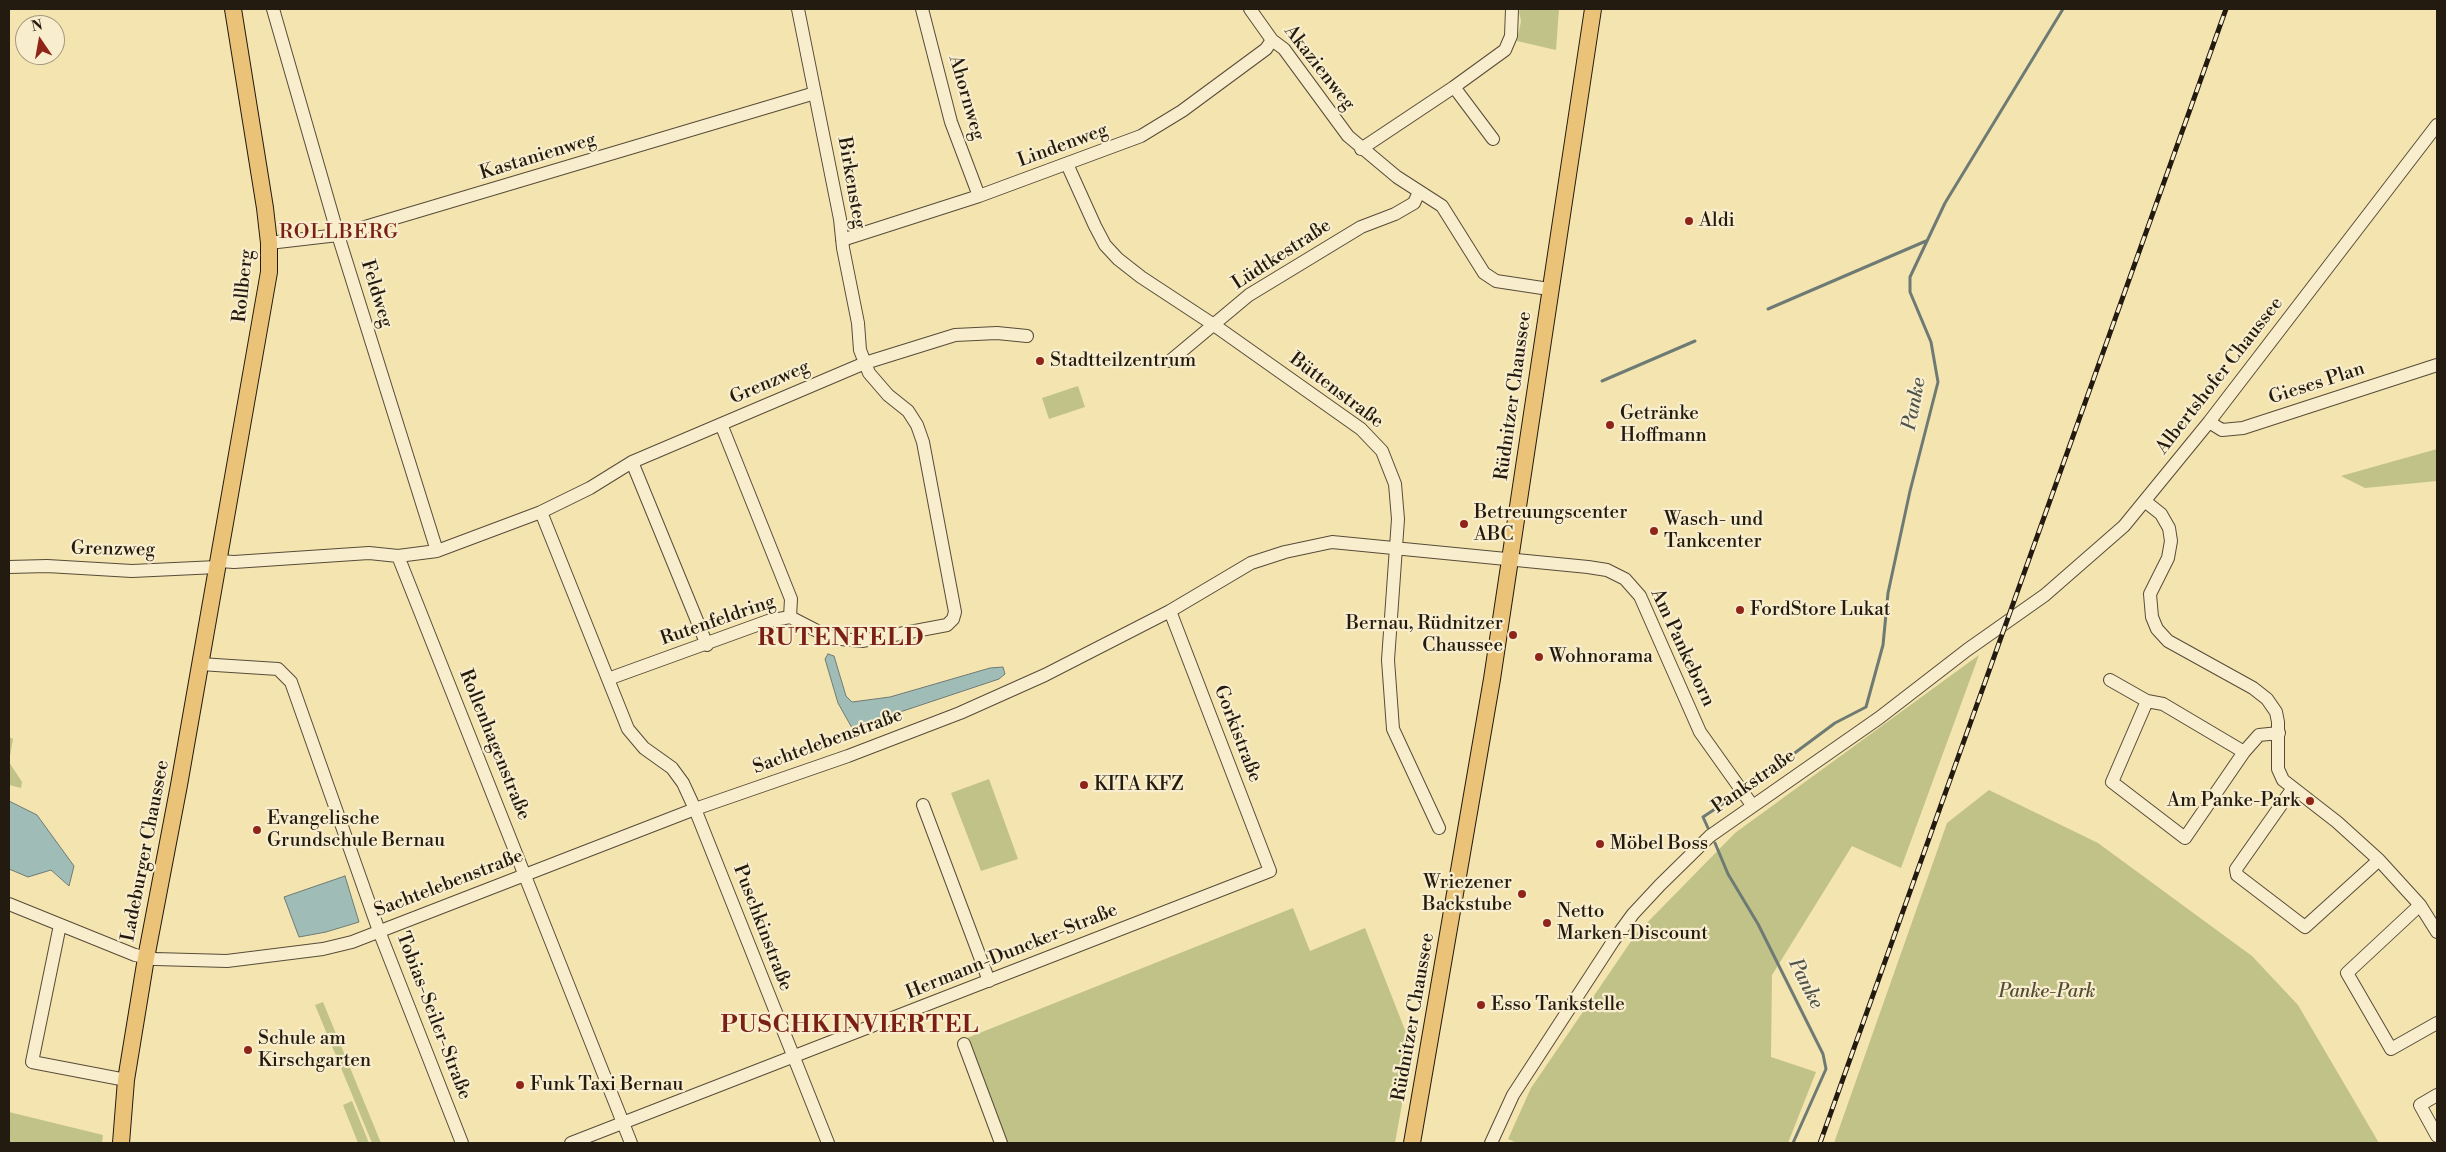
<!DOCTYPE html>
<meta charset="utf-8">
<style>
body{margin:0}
#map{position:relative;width:2446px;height:1152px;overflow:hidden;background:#f4e4b0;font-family:"Libre Bodoni",serif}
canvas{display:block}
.frame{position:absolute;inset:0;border:10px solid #231a10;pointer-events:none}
.north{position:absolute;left:15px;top:15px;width:50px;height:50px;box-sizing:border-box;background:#f8edcc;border:1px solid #a39981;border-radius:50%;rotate:348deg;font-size:14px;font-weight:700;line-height:20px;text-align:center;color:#231a10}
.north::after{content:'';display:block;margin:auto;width:18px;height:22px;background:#8f2418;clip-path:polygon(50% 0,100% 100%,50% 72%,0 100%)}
</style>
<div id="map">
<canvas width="2446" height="1152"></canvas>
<div class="frame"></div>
<div class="north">N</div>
</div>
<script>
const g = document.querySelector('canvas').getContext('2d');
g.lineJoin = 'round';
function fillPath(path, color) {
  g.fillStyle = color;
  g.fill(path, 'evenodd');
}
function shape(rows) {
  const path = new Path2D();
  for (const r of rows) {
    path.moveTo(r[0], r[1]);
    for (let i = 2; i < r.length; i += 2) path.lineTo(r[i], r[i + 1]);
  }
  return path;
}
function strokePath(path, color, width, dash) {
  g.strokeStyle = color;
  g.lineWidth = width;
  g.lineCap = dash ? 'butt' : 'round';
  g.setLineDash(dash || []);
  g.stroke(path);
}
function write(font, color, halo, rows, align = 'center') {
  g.font = font + ' "Libre Bodoni",serif';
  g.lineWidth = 4.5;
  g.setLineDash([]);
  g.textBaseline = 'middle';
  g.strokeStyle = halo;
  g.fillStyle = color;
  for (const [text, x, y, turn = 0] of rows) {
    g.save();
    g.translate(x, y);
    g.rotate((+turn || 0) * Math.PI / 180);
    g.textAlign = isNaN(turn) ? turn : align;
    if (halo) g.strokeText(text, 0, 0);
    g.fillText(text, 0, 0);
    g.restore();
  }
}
const green = shape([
 [1522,9,1559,9,1556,50,1517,41,1521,21,1519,11],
 [1078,386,1085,407,1049,419,1042,398],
 [2437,449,2437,481,2365,488,2341,476],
 [1979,655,1901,868,1852,846,1772,975,1771,1057,1816,1072,1788,1143,1517,1143,1508,1139,1531,1088,1636,934,1735,833],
 [9,737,13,739,9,762,22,782,21,788,9,785],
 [989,779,1018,859,981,871,951,793],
 [1989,790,2098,843,2252,956,2298,1005,2379,1143,1834,1143,1947,823],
 [1293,908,1310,951,1365,928,1412,1048,1395,1143,1007,1143,967,1038],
 [323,1002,381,1143,372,1143,315,1005],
 [352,1101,369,1143,358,1143,343,1105],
 [9,1112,103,1135,102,1143,9,1143]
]);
const water = shape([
 [828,654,834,656,846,696,852,702,890,697,990,668,1003,667,1005,674,999,679,852,728,838,703,825,659,828,654],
 [9,801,37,815,74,866,69,886,51,870,28,877,9,869,9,801],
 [345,876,359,922,326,932,299,937,284,897,345,876]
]);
const stream = shape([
 [1768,309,1926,241],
 [1602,381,1695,341],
 [1753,784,1835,723,1866,707,1883,645,1888,593,1910,491,1938,382,1931,342,1910,292,1910,277,1945,203,2063,9],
 [1708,828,1703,817,1736,795],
 [1715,843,1728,874,1758,924,1823,1054,1826,1069,1793,1143]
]);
const minor = shape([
 [922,9,951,122,979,196],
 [1250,9,1272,40,1284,49,1348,136,1397,177,1442,206,1484,273,1496,281,1549,289],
 [1454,87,1493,139],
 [1361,149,1454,87,1505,50,1511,36,1512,9],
 [1067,164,1095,226,1105,245,1118,259,1141,277,1214,325,1361,429,1382,451,1395,484,1398,519,1388,660,1393,729,1439,828],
 [842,240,979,196,1141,136,1182,111,1266,49,1272,40],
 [269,243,338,235,815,93],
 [1170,361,1249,295,1361,227,1395,214,1414,203,1419,192],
 [2209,422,2222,430,2243,428,2437,365],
 [721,424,791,599,790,617],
 [632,462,707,645],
 [2146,502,2161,514,2169,528,2171,541,2168,558,2150,594,2152,617,2157,629,2168,641,2253,688,2267,699,2276,712,2278,722,2278,769,2283,780,2337,822,2379,860,2420,905,2437,932],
 [437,551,541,512],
 [398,556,631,1143],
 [219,561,234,562,369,553,398,556,437,551,338,235,273,9],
 [9,567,47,566,132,571,217,567],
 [200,664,278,669,291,682,379,931,462,1143],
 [608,679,768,621,790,617,823,634,841,639,862,641,947,625,953,619,955,612,923,442,917,425,908,411,888,395,869,373,860,350,858,323,843,248,840,219,798,9],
 [2110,680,2147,701,2163,704,2244,752],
 [2147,701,2112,782,2185,838,2244,752,2259,735,2279,733],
 [2293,788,2236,869,2237,875,2305,927,2379,860],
 [923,805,989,981],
 [9,904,135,955,155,959,227,961,323,949,352,942,695,809,848,756,960,713,1045,675,1170,611,1251,563,1285,552,1332,542,1588,567,1607,570,1625,579,1640,596,1700,732,1752,805],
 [2420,905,2347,973,2391,1049,2437,1023],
 [60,925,32,1062,126,1080],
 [964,1044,1001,1143],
 [2437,1095,2420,1105,2437,1136],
 [571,1143,1270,871,1170,611],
 [828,1143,695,809,683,783,672,768,644,748,628,729,541,512,590,488,632,462,865,363,955,335,997,333,1027,336],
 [1491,1143,1513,1095,1614,940,1633,914,1660,885,1710,836,1879,718,1967,650,2045,595,2124,526,2209,422,2437,125]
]);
const major = shape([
 [121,1143,126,1080,146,958,179,785,269,272,269,243,265,208,233,9],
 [1412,1143,1492,679,1593,9]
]);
const rail = shape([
 [1820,1143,2226,9]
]);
const markers = [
 [1689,221,5,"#8f2418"],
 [1040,361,5,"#8f2418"],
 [1610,425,5,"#8f2418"],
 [1464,524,5,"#8f2418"],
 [1654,531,5,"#8f2418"],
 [1740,610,5,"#8f2418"],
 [1513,635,5,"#8f2418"],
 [1539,657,5,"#8f2418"],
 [1084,785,5,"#8f2418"],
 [2310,801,5,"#8f2418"],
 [257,830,5,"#8f2418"],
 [1600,844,5,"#8f2418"],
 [1522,894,5,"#8f2418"],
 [1547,923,5,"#8f2418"],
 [1481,1005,5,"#8f2418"],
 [248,1050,5,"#8f2418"],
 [520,1085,5,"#8f2418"]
];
const streetNames = [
 ["Akazienweg",1319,68,52],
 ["Ahornweg",966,98,74],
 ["Lindenweg",1063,146,-20],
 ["Kastanienweg",538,157,-17],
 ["Birkensteg",851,183,80],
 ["Lüdtkestraße",1282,255,-33],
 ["Rollberg",244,286,-84],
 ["Feldweg",376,294,73],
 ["Albertshofer Chaussee",2220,376,-52],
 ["Grenzweg",770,383,-23],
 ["Gieses Plan",2317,384,-18],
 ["Büttenstraße",1336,391,37],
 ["Rüdnitzer Chaussee",1514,396,-82],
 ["Grenzweg",113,550,1],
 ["Rutenfeldring",718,621,-19],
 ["Am Pankeborn",1682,648,65],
 ["Gorkistraße",1237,734,69],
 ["Sachtelebenstraße",828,742,-20],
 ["Rollenhagenstraße",494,745,68],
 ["Pankstraße",1754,782,-35],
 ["Ladeburger Chaussee",146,851,-79],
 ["Sachtelebenstraße",449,884,-21],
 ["Puschkinstraße",762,928,69],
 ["Hermann-Duncker-Straße",1012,952,-22],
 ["Tobias-Seiler-Straße",433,1016,69],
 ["Rüdnitzer Chaussee",1414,1017,-80]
];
const poiNames = [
 ["Aldi",1699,221],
 ["Stadtteilzentrum",1050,361],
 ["Getränke",1620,414],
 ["Hoffmann",1620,436],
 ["Betreuungscenter",1474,513],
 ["ABC",1474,535],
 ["Wasch- und",1664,520],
 ["Tankcenter",1664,542],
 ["FordStore Lukat",1750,610],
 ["Bernau, Rüdnitzer",1503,624,"right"],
 ["Chaussee",1503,646,"right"],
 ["Wohnorama",1549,657],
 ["KITA KFZ",1094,785],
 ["Am Panke-Park",2300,801,"right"],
 ["Evangelische",267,819],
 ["Grundschule Bernau",267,841],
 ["Möbel Boss",1610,844],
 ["Wriezener",1512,883,"right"],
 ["Backstube",1512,905,"right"],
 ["Netto",1557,912],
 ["Marken-Discount",1557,934],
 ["Esso Tankstelle",1491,1005],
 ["Schule am",258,1039],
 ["Kirschgarten",258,1061],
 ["Funk Taxi Bernau",530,1085]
];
const parkNames = [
 ["Panke-Park",2047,992]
];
const neighbourhoodNames = [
 ["ROLLBERG",339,233]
];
const waterNames = [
 ["Panke",1915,404,-79],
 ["Panke",1805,984,63]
];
const districtNames = [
 ["RUTENFELD",841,639],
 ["PUSCHKINVIERTEL",850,1026]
];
fillPath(green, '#c1c287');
fillPath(water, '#a0bcb6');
strokePath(water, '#6e7b74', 1);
strokePath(stream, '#6e7b74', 3);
strokePath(minor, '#574c38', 14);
strokePath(major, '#231a10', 18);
strokePath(minor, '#f8edcc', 12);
strokePath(major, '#eac278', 16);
strokePath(rail, '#231a10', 5);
strokePath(rail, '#f8edcc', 3, [9]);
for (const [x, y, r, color] of markers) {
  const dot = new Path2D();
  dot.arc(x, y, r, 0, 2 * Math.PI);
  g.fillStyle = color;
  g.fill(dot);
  strokePath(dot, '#f8edcc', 2);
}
write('19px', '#231a10', '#f8edcc', streetNames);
write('19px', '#231a10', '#f8edcc', poiNames, 'left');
write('italic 19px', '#524c34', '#f8edcc', parkNames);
g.letterSpacing = '1px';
write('20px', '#7a1f14', '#f8edcc', neighbourhoodNames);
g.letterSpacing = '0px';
write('italic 20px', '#4f534a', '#f8edcc', waterNames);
g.letterSpacing = '1px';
write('bold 24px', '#7a1f14', '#f8edcc', districtNames);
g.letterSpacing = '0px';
</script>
